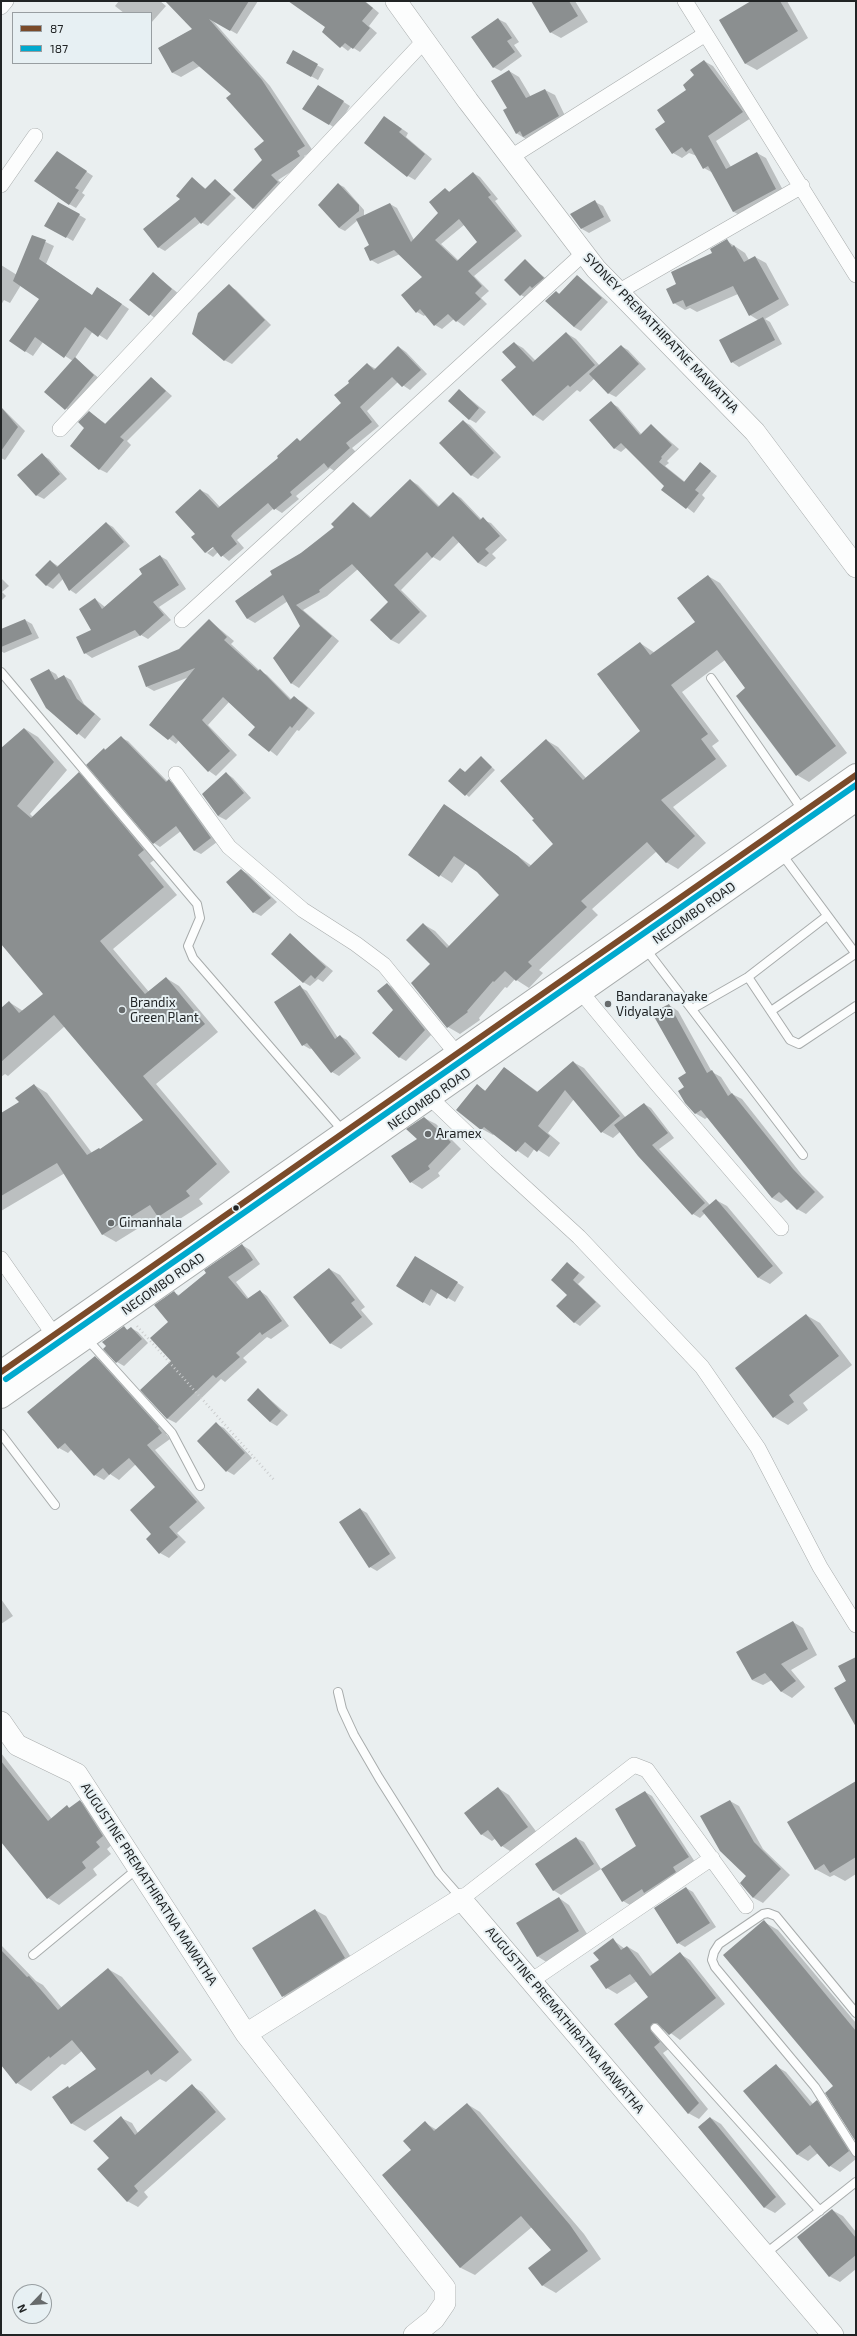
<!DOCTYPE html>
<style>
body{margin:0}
#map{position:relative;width:857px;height:2336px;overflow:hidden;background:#eaeff0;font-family:"Exo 2",sans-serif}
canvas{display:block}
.frame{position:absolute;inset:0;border:2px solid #212425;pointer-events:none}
.legend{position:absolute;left:12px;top:12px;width:140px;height:52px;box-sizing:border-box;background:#e7f0f3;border:1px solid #989ea1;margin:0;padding:5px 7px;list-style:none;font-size:12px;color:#212425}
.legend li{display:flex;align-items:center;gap:8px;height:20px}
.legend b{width:20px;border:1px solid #989ea1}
.north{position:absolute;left:12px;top:2284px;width:40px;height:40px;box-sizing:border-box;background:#e7f0f3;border:1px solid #989ea1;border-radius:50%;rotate:245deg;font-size:11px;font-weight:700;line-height:16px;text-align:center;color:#212425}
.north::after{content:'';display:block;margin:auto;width:14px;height:18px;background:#676b6c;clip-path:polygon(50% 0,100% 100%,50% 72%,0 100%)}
</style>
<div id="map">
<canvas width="857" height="2336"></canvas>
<div class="frame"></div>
<ul class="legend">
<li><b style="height:5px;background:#7a4b2a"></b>87</li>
<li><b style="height:5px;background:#00a9ce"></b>187</li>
</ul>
<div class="north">N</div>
</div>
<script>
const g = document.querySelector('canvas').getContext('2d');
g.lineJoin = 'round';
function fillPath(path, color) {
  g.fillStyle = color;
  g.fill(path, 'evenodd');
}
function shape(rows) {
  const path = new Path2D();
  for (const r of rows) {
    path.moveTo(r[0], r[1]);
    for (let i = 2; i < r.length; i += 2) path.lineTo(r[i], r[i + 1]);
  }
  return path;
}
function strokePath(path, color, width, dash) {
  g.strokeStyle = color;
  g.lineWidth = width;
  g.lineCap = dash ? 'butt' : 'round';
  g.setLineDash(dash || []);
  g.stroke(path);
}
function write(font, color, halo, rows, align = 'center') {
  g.font = font + ' "Exo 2",sans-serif';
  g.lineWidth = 4;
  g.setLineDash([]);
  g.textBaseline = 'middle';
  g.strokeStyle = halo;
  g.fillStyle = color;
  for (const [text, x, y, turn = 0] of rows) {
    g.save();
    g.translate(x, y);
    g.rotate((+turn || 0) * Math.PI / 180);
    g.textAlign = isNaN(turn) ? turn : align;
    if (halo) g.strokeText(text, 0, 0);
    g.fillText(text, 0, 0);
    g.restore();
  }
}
const shadow = shape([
 [119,1,160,1,166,6,151,23,151,13,124,13,115,6],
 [167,1,203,1,207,14,270,86,313,151,304,156,308,161,278,180,286,188,261,213,253,208,266,142,232,94,200,66,181,77,173,73,159,48,193,29],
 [227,1,258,1,237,34,214,21],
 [290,1,365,1,379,13,369,26,377,33,360,52,352,47,348,51,323,32,326,27],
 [532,1,575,1,588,22,561,38,550,32],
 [753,1,787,1,808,38,757,70,746,64,720,21],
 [498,19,506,23,519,42,514,45,522,56,501,71,493,67],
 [293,52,324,69,318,80,287,63],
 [704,61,713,66,751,118,716,141,731,167,757,153,766,158,785,194,743,217,734,212,713,173,704,168,697,156,689,153,682,158,673,153,667,122],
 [509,71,519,77,531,97,545,90,555,95,568,122,526,139,516,133,508,108],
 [325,90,350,106,336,129,329,124],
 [391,121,408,133,406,137,432,159,415,180,408,176],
 [64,157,93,176,82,193,85,195,76,208,69,204],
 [473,173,480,177,498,199,495,201,522,236,474,276,489,291,481,298,487,304,464,326,454,319,442,329,435,325,426,314,424,316,417,312,423,277,400,254,378,264,371,260,370,246,358,220,345,231,339,228,338,184,344,187,364,210,364,216,390,204,397,208,414,240,440,213,445,189,450,192],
 [464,225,479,242,459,261,441,244],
 [192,178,206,189,215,180,236,198,208,226,201,222,165,251,158,247],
 [595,202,603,206,611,221,589,233,582,229],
 [59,203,86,219,73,241,46,225],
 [33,236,54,246,46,264,92,296,98,288,129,309,107,340,93,331,75,358,101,380,73,414,46,392,73,361,43,342,33,356,25,351,41,299,21,285,10,303,4,300,1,305,1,265,17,275],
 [727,241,745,253,749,260,755,257,766,263,789,305,765,319,770,322,782,344,739,367,732,362,758,320,750,315,738,294,697,312,690,308,685,310,674,303,678,285],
 [525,261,550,282,528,299,521,295],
 [153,273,179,294,157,320,131,299],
 [578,276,608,302,581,331,574,327,556,292,560,294],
 [229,286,236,290,271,325,232,364,224,360],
 [566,333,576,339,600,366,621,346,628,350,646,369,616,397,608,393,595,378,580,392,577,390,543,421,534,415,502,380,517,367,514,343,523,348,536,361],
 [399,347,406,352,427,374,410,390,398,382,367,411,379,426,352,448,357,453,336,472,330,468,296,496,299,499,282,513,274,508,237,540,244,548,229,561,218,552,213,557,207,553,217,545,216,543,206,553,193,537,196,534,200,490,208,494,220,507,301,441,342,403,351,383,367,364,376,369],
 [152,378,172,396,127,441,131,445,107,473,99,469,86,428,89,412,106,424],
 [459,390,486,412,476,423,469,419],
 [611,403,618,407,642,435,651,425,679,449,667,461,669,463,665,466,685,482,700,463,717,476,702,495,705,498,694,513,663,489,666,486,627,447,621,452,614,448],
 [1,407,25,431,5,460,1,458],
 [463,421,470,425,501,457,478,479,471,475],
 [42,455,49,459,67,479,44,499,36,495],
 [410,480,418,485,440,507,453,493,461,498,482,520,491,523,507,540,492,554,496,558,486,567,478,563,459,542,440,561,433,557,401,590,427,616,399,644,391,640,372,620,390,602,358,569,327,596,303,610,339,641,299,688,291,683,302,626,288,601,255,623,248,619,236,601,336,527,354,503,372,518],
 [106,523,113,527,130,546,76,594,70,590,63,579,53,589,46,585,50,561,58,566],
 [160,556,167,560,186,589,159,607,171,620,148,639,141,635,92,658,85,653,93,631,95,599,105,607,144,574],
 [708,576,720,583,847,753,809,782,797,775,747,689,725,660,682,692,719,741,712,746,727,766,673,807,706,843,678,869,666,862,657,851,592,909,598,915,539,970,543,973,529,988,515,979,507,988,505,987,479,1018,480,1020,460,1034,448,1027,423,924,435,931,450,947,500,895,478,871,466,863,452,883,409,855,444,805,532,866,555,844,546,740,558,747,586,778,641,731,640,643,655,653,696,622],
 [1,578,9,586,2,592,6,596,1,601],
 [25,620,32,624,39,638,4,653,1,651,1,630],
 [209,620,234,641,231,644,260,671,267,675,292,700,294,698,302,702,315,713,299,731,297,730,277,756,250,735,256,727,229,702,208,725,237,755,216,776,209,771,179,740,176,744,151,725,189,677,154,691,147,687],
 [49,670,56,674,59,679,64,676,71,680,84,704,101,719,85,739,47,708],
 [25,729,38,737,67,770,30,814,33,817,79,774,92,781,157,858,150,863,177,895,113,949,149,992,166,978,179,986,218,1032,156,1084,230,1172,199,1199,203,1204,172,1224,158,1216,116,1242,102,1234,65,1173,1,1211,1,1114,20,1102,34,1085,47,1093,92,1153,101,1150,145,1121,65,1026,8,1076,5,1074,1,1077,1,1009,9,1002,23,1011,44,994,1,943,1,750],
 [121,738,128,741,168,782,169,781,175,784,217,842,201,854,195,851,181,831,160,847,154,843,105,750],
 [481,757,495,770,469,797,450,781,466,773],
 [226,773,233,778,251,798,226,820,218,816],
 [241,870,248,874,277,902,261,916,253,912],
 [290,935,333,971,323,982,318,979,310,986,303,982],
 [387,984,394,988,432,1034,406,1061,399,1057,394,1010],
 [300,987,307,991,338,1038,340,1036,347,1040,361,1058,339,1076,332,1072,312,1048,310,1049,303,1045],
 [669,1005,678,1011,712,1072,721,1077,732,1094,742,1099,802,1175,824,1197,806,1214,797,1209,787,1199,781,1203,772,1198,708,1117,705,1119,695,1113,685,1088,688,1074],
 [573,1062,584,1068,626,1118,644,1104,651,1108,674,1138,659,1149,710,1205,716,1200,727,1206,783,1273,770,1284,759,1278,705,1213,700,1218,693,1214,620,1132,613,1138,602,1132,574,1099,548,1133,560,1143,549,1157,535,1148,528,1158,494,1134,493,1135,482,1129,458,1110,477,1086,486,1091,505,1068,538,1092],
 [424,1118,436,1124,461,1149,438,1173,440,1176,422,1189,411,1182,418,1139],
 [242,1245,250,1250,260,1264,236,1282,249,1299,260,1291,267,1296,289,1326,271,1339,267,1337,243,1358,247,1362,225,1382,221,1379,176,1423,168,1419,142,1390,172,1361,169,1322,174,1293,179,1295],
 [422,1261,464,1287,455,1302,438,1292,430,1306,397,1286],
 [567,1263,585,1277,578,1284,601,1306,580,1326,574,1322,569,1295],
 [329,1269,340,1275,365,1307,361,1310,373,1324,341,1349,330,1343],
 [806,1315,820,1323,852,1365,803,1403,808,1410,788,1425,774,1417],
 [124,1328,128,1330,131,1328,138,1332,148,1343,124,1366,117,1362],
 [95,1357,104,1362,168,1433,166,1434,170,1439,155,1450,205,1508,177,1533,186,1542,169,1558,160,1553,153,1534,156,1487,136,1464,119,1480,110,1474,104,1480,95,1475,72,1449,68,1453,59,1448],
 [258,1389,288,1415,277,1426,270,1422],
 [216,1424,224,1428,252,1458,234,1475,227,1471],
 [360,1509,367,1513,396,1558,377,1571,370,1567],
 [1,1599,13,1616,1,1624],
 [793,1622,803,1628,817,1655,791,1670,805,1687,792,1698,782,1692,772,1680,763,1685,752,1680],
 [1,1753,52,1819,67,1807,70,1808,80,1801,91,1808,114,1843,107,1849,111,1854,93,1869,97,1875,59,1905,48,1898,1,1840],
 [856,1782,856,1874,845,1881,834,1875,830,1877,815,1869],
 [498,1788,509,1795,538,1834,513,1853,502,1846,496,1838,492,1841,481,1834],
 [645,1792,652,1796,695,1862,630,1905,623,1901,638,1846],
 [730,1801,739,1806,763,1849,790,1875,763,1903,754,1898,742,1883,748,1876],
 [576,1838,584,1842,601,1869,561,1895,553,1890],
 [686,1888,693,1892,716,1927,685,1947,678,1943],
 [559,1898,569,1905,589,1937,548,1963,537,1956],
 [315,1910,326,1916,355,1964,294,2003,283,1996],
 [764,1922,778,1930,856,2023,856,2140],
 [613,1940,625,1949,628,1947,638,1953,654,1975,680,1954,690,1960,725,2004,680,2040,664,2028,660,2033,670,2048,663,2053,708,2109,699,2119,688,2113,616,2024,649,1997,637,1981,617,1994,607,1988,600,1960],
 [1,1945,36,1981,43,1985,62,2008,108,1969,122,1977,192,2060,166,2082,160,2079,85,2131,71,2123,70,2089,98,2069,82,2051,65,2065,62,2064,31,2091,17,2083,1,2063],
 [776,2066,786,2072,813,2104,817,2101,827,2107,856,2153,856,2159,840,2172,830,2166,818,2153,808,2161,798,2155,745,2091],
 [192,2086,202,2092,226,2119,144,2192,148,2197,138,2207,127,2201,110,2158,121,2118,132,2123,138,2133],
 [467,2104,480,2112,584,2234,601,2259,556,2293,542,2285,553,2251,532,2227,475,2275,461,2268,383,2176,412,2150,425,2123,437,2130],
 [711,2118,721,2124,786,2204,775,2213,764,2207],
 [832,2210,843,2216,856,2232,856,2269,840,2282,829,2276]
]);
const building = shape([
 [165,1,249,1,230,31,209,19,262,80,305,146,297,151,300,156,271,175,278,182,253,209,233,190,262,160,254,149,264,141,226,98,231,94,193,61,172,73,158,48,192,29],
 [288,1,364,1,373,8,362,21,370,28,353,49,345,43,340,48,322,32,325,27],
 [531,1,569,1,578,16,550,33],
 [751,1,780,1,798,31,745,64,719,20],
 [498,18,512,38,507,41,515,52,493,68,471,37],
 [293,50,318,64,311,77,286,63],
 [704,60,743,112,708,136,726,169,757,152,776,189,733,212,708,166,703,169,691,148,686,152,682,147,672,154,655,129,665,122,657,110,686,90,683,85,694,75,690,70],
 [509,70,526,98,545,89,559,116,523,137,520,131,516,134,503,110,507,108,491,81],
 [318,85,344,101,329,125,302,109],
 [384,116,402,129,399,132,425,154,407,177,364,143],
 [57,151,87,171,75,188,79,190,69,205,34,181],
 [473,172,491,195,488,197,516,231,468,271,482,286,475,293,481,299,456,322,448,314,434,326,420,309,416,313,401,295,422,277,394,250,370,261,364,248,369,245,356,219,390,203,411,242,438,213,429,202,445,188,449,192],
 [459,219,477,242,457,261,435,240],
 [192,177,205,189,215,179,231,194,201,224,195,217,158,248,143,229,180,199,176,196],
 [338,183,359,205,359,211,339,228,318,205],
 [595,200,604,217,581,229,570,214],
 [58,202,80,214,66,238,44,226],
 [32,235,46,240,39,259,92,295,97,287,122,304,98,337,85,327,64,358,35,337,25,352,9,341,39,299,13,281],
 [727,239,732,247,734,245,744,262,755,256,779,299,749,316,733,286,686,307,683,300,673,304,666,289,676,284,671,272,712,253,710,249],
 [525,259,544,278,532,288,530,286,520,296,504,280],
 [153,272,172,289,149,316,129,300],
 [577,275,602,298,574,327,545,301,556,291,559,294],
 [229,284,265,320,224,361,192,334,198,313],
 [763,317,775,340,731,363,719,340],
 [566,332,595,365,570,387,568,385,533,416,501,380,516,367,502,352,514,342,533,362],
 [621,345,639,364,608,394,589,374],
 [398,346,421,370,402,387,392,377,360,407,372,422,346,443,350,448,328,468,324,463,290,492,292,495,274,510,268,503,233,533,231,536,237,544,221,557,213,547,205,553,191,537,195,534,175,512,200,489,218,508,278,458,277,456,297,438,300,441,341,403,334,395,349,383,348,381,367,363,374,370],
 [75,357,94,375,65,410,44,392],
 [151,377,166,391,120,437,124,440,99,470,70,446,84,428,78,422,89,411,105,424],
 [459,389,479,408,469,420,448,401],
 [611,401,640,435,651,424,672,445,661,457,662,458,659,462,684,482,700,462,711,471,695,490,699,493,686,509,661,490,664,486,621,443,614,449,589,420],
 [1,407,18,427,1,451],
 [463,420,494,453,471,476,439,443],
 [42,453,60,474,36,496,17,475],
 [410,479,438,507,453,492,480,520,483,517,500,536,485,549,489,553,478,563,453,536,432,558,427,552,394,585,420,612,391,640,370,620,388,602,352,564,319,590,320,592,296,605,332,636,291,684,273,658,300,626,283,595,247,619,235,601,272,575,270,571,301,553,334,527,331,524,353,502,370,518],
 [106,522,124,542,69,591,59,573,46,586,35,575,50,560,57,567],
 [160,555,179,585,153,602,164,615,140,636,135,630,84,654,76,637,91,630,79,609,95,598,102,609,142,574,139,569],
 [708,575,836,746,796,776,736,696,745,688,717,650,671,685,708,734,701,739,716,759,661,800,695,836,666,863,647,842,581,901,587,907,528,962,532,966,516,981,505,971,494,982,493,981,467,1011,468,1012,447,1028,411,983,430,964,406,940,423,923,447,948,499,895,477,872,454,856,439,877,408,855,444,804,518,856,529,867,553,844,532,820,534,819,500,781,546,739,583,780,640,731,597,674,640,642,650,655,695,622,677,598],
 [25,619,32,634,1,647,1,629],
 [209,619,227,637,224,640,258,671,260,669,290,700,294,696,308,708,292,728,290,726,269,752,248,735,255,727,223,697,202,720,230,751,208,772,173,735,168,740,149,725,195,668,146,687,138,666,179,649],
 [49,669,55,680,64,675,77,699,95,714,77,735,46,708,30,679],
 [24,728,54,762,17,806,31,818,79,772,144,850,138,855,164,887,100,941,145,994,166,977,205,1024,143,1076,217,1164,186,1191,190,1196,158,1217,150,1205,102,1235,57,1163,1,1196,1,1113,19,1102,15,1098,34,1084,87,1155,99,1148,100,1149,143,1120,54,1015,1,1062,1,1008,9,1001,19,1013,43,994,1,944,1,748],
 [121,736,166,782,169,779,211,838,194,851,176,826,153,844,86,765,104,748,105,750],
 [481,756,492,767,465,796,448,781,460,768,465,772],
 [226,772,244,793,218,816,202,794],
 [241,869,271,898,253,913,226,882],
 [290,933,326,967,315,979,311,975,303,983,271,954],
 [387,983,425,1030,399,1058,372,1033,393,1010,377,991],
 [300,985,335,1039,340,1035,355,1054,331,1073,307,1043,302,1046,274,1002],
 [669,1004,707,1073,712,1070,728,1096,732,1093,793,1169,815,1192,797,1210,779,1192,772,1198,701,1110,695,1114,685,1103,678,1091,684,1087,678,1078,686,1073,652,1013],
 [573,1061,620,1116,601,1133,565,1090,538,1126,550,1136,537,1152,525,1142,516,1152,484,1127,481,1130,456,1110,477,1084,485,1091,504,1067,537,1092],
 [644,1103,668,1133,652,1145,705,1203,692,1215,638,1156,614,1125],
 [424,1117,451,1142,428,1166,430,1169,410,1183,391,1156,417,1139,406,1129],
 [716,1199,773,1266,758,1278,702,1211],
 [242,1244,253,1260,228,1277,247,1299,260,1290,282,1321,262,1335,260,1332,236,1353,240,1357,216,1378,213,1375,167,1419,140,1390,171,1361,150,1338,168,1322,154,1305,174,1291,178,1296,206,1273,204,1270],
 [415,1256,458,1282,447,1299,431,1289,423,1303,396,1286],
 [567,1262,579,1273,573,1280,596,1302,574,1323,556,1306,567,1295,551,1280],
 [329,1268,355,1300,351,1303,362,1317,330,1344,293,1297],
 [806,1314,839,1356,789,1395,794,1402,773,1418,735,1368],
 [124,1326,127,1330,131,1327,142,1339,116,1363,103,1349,106,1346,102,1342],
 [95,1356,159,1427,158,1428,162,1433,147,1445,197,1502,169,1527,178,1537,159,1554,146,1539,151,1534,130,1510,155,1487,129,1458,109,1475,103,1468,94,1476,65,1443,58,1449,27,1412],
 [258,1388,281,1411,270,1422,247,1400],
 [216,1422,245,1453,226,1472,197,1441],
 [360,1508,390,1554,369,1568,339,1522],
 [793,1621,808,1649,781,1664,796,1681,781,1692,765,1673,752,1680,736,1652],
 [856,1657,856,1727,834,1688,846,1681,838,1666],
 [1,1761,48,1821,67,1805,69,1808,80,1800,103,1836,96,1842,100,1847,82,1862,86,1868,47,1899,1,1842],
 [856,1781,856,1857,830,1873,824,1864,815,1870,787,1822],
 [498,1787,528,1827,501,1847,488,1830,481,1835,464,1813],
 [645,1791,689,1857,673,1867,676,1872,644,1893,642,1889,622,1902,601,1869,636,1846,615,1809],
 [730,1800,754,1842,781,1869,753,1898,740,1883,746,1876,720,1851,700,1816],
 [576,1837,594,1864,553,1891,535,1864],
 [686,1887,710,1923,677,1944,654,1908],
 [559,1897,579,1931,537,1957,516,1923],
 [315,1909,345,1958,282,1997,252,1948],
 [764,1920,856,2031,856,2142,825,2093,833,2086,723,1955],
 [613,1938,621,1950,627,1946,650,1976,680,1952,716,1998,669,2035,657,2023,653,2023,650,2027,651,2031,660,2042,654,2047,699,2103,688,2114,614,2024,648,1997,630,1974,606,1989,590,1966,599,1960,593,1953],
 [1,1950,27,1977,29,1976,58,2010,108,1968,179,2052,151,2075,148,2070,71,2124,52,2097,68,2086,69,2088,96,2069,72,2040,50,2058,49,2056,16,2084,1,2065],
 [776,2064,810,2106,817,2100,849,2151,829,2167,810,2145,797,2155,743,2091],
 [192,2084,216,2112,134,2186,138,2191,127,2202,97,2169,109,2158,93,2141,121,2116,135,2135],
 [467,2103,570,2225,588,2251,542,2286,528,2268,551,2250,521,2216,460,2268,382,2175,411,2150,403,2141,425,2121,434,2131],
 [710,2117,776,2197,764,2208,698,2127],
 [832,2209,856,2238,856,2255,829,2277,797,2237]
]);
const path = shape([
 [137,1326,275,1481]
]);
const lane = shape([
 [1,672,197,904,200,918,188,946,193,958,343,1131],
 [711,678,803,811],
 [781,853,856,954],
 [645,948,803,1155],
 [748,977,790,1040,799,1044,856,1006],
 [692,1009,748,977,827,916],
 [771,1011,855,954],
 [87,1339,172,1433,200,1486],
 [1,1434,55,1505],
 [338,1692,342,1709,354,1735,379,1778,439,1873,461,1898],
 [33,1955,137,1869],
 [856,2013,776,1916,768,1913,763,1914,719,1944,714,1952,712,1960,715,1967,815,2087,856,2152],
 [655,2028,820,2211],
 [765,2254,856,2182]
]);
const street = shape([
 [685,1,856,275],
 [1,7,6,1],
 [511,157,704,35],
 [1,185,35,136],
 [618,292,802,186],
 [60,429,425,40],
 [182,620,584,253],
 [176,774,229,847,303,910,356,944,384,965,456,1053],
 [581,992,657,1084,781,1228],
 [423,1091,496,1161,579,1237,702,1367,758,1448,820,1567,856,1625],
 [1,1259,54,1335],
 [461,1899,634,1765,647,1770,746,1906],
 [531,1981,712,1858]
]);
const secondary = shape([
 [396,1,468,101,596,269,755,432,856,567],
 [1,1722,17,1745,77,1774,246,2034,461,1899,833,2335],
 [246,2034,445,2288,445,2303,434,2319,414,2335]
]);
const highway = shape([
 [1,1372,856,775],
 [1,1397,856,800]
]);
const bus1 = shape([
 [1,1372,856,775]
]);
const bus2 = shape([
 [6,1379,856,785]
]);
const markers = [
 [608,1004,4,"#676b6c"],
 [122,1010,4,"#676b6c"],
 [428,1134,4,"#676b6c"],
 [236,1208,3.5,"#212425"],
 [111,1223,4,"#676b6c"]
];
const streetNames = [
 ["SYDNEY PREMATHIRATNE MAWATHA",661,333,46],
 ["NEGOMBO ROAD",694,913,-35],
 ["NEGOMBO ROAD",429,1099,-35],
 ["NEGOMBO ROAD",163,1284,-35],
 ["AUGUSTINE PREMATHIRATNA MAWATHA",149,1884,57],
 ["AUGUSTINE PREMATHIRATNA MAWATHA",565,2020,50]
];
const poiNames = [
 ["Bandaranayake",616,997],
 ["Vidyalaya",616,1012],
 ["Brandix",130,1003],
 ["Green Plant",130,1018],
 ["Aramex",436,1134],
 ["Gimanhala",119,1223]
];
fillPath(shadow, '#0003');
fillPath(building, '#8b8f90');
strokePath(lane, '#a8acac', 10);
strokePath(street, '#a8acac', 16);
strokePath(secondary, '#a8acac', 22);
strokePath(highway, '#a8acac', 24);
strokePath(path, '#cbcdce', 2.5, [1, 3]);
strokePath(lane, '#fcfdfd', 8);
strokePath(street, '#fcfdfd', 15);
strokePath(secondary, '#fcfdfd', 21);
strokePath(highway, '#fcfdfd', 22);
strokePath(bus1, '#7a4b2a', 6);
strokePath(bus2, '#00a9ce', 6);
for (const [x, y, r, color] of markers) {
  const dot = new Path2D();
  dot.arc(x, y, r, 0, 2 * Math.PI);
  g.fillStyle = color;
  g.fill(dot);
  strokePath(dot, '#e7f0f3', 1.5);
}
write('13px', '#212425', '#e7f0f3', streetNames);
write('13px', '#212425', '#e7f0f3', poiNames, 'left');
</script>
